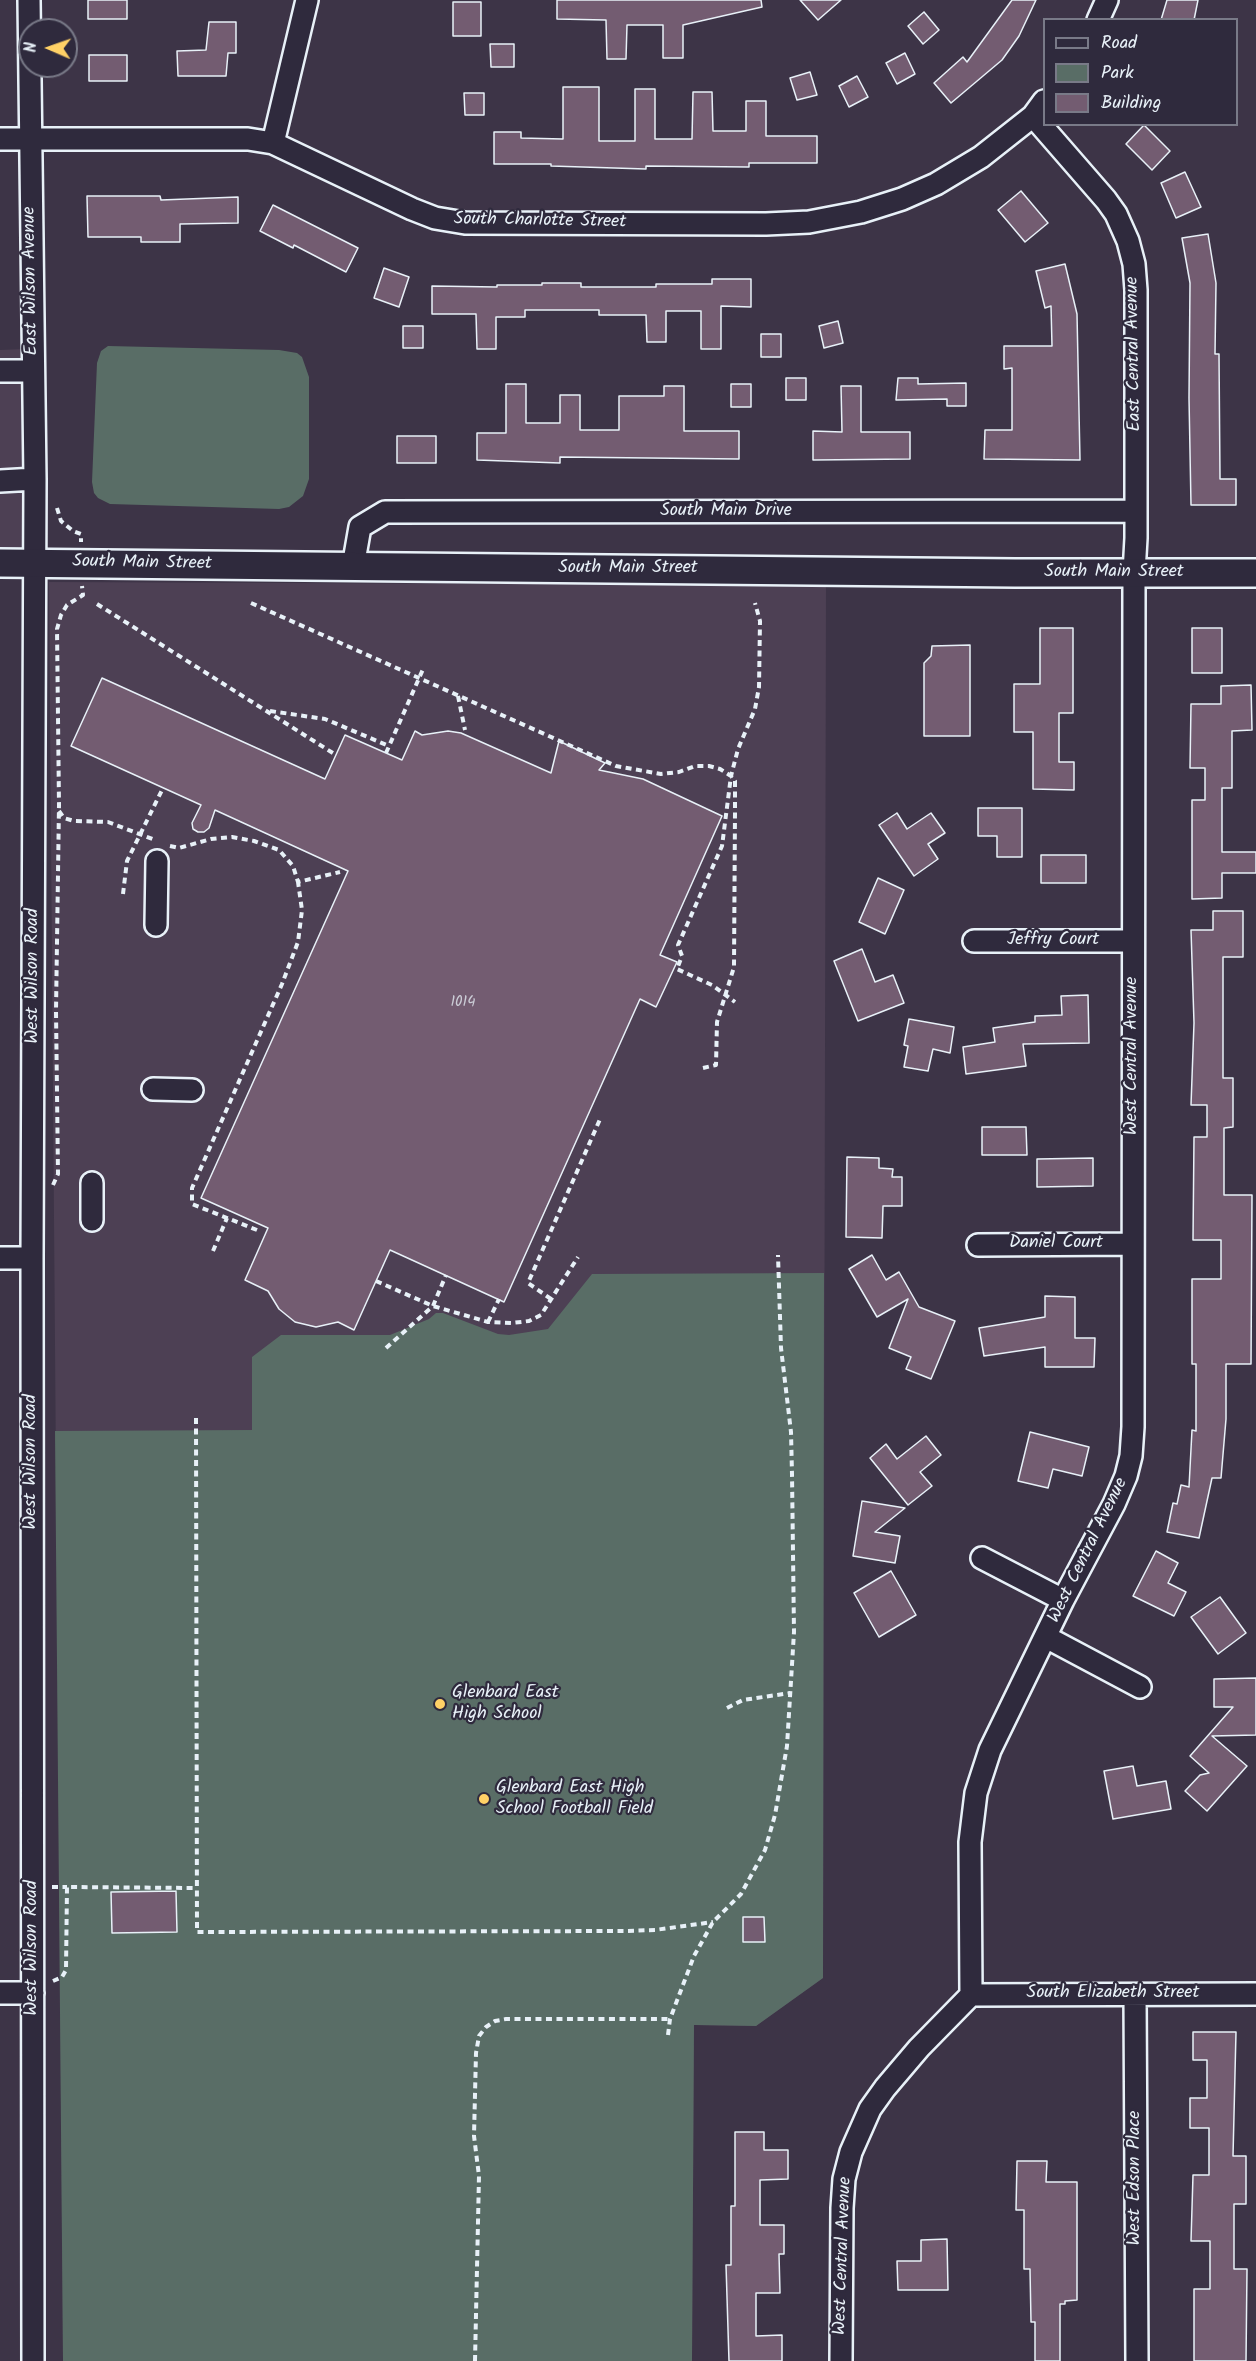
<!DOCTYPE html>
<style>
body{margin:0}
#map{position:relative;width:1256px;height:2361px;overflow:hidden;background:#3d3447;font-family:Kalam,sans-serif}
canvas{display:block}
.legend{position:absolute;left:1043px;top:18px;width:195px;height:108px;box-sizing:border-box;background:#2f2a3d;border:2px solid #797a88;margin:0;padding:8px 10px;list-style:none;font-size:18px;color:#e8f1f8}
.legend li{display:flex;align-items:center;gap:12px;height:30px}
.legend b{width:30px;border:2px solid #797a88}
.north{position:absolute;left:18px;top:18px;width:60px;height:60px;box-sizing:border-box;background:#2f2a3d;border:2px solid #797a88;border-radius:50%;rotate:272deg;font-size:16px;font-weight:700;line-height:24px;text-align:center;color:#e8f1f8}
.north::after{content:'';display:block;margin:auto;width:21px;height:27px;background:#ffd166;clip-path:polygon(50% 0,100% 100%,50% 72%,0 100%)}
</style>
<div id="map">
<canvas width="1256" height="2361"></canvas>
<ul class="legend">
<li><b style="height:8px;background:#2f2a3d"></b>Road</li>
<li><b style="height:16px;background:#596d66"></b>Park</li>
<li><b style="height:16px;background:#735c71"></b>Building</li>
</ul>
<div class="north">N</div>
</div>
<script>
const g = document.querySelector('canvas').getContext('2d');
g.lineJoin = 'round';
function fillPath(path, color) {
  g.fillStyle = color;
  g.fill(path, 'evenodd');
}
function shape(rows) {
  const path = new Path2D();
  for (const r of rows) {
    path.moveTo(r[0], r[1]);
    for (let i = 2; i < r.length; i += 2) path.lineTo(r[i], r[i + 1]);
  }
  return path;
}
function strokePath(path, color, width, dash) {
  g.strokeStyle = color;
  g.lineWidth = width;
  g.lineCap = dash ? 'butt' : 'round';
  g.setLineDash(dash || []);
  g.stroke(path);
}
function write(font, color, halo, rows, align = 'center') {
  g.font = font + ' Kalam,sans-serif';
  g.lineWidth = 4.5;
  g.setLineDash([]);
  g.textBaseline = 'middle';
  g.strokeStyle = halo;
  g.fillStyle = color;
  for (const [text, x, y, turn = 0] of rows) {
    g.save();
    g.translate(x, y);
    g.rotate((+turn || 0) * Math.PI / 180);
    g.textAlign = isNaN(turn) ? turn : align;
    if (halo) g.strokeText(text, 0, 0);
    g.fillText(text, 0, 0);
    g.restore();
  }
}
const built = shape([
 [26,349,27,558,0,558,0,350],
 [49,582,769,585,826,584,823,1978,756,2026,694,2025,692,2361,63,2361]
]);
const green = shape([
 [108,346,279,350,297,353,302,357,309,377,309,479,303,496,289,507,279,509,110,504,98,498,94,493,92,482,97,363,101,351],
 [824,1273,823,1978,756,2026,694,2025,692,2361,63,2361,55,1431,252,1430,252,1357,281,1335,390,1335,429,1319,436,1313,443,1313,498,1334,509,1335,548,1329,592,1274]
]);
const building = shape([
 [88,0,127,0,127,19,88,19,88,0],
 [557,0,761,0,762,7,683,25,683,58,663,58,663,25,627,25,626,59,607,59,606,20,557,19,557,0],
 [800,0,841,0,818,20,800,0],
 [1012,0,1036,0,1019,36,1002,60,951,103,934,83,963,57,967,62,1012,0],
 [1167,0,1198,0,1194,20,1161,20,1167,0],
 [453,2,481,2,481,36,453,36,453,2],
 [924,12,939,30,923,44,908,26,924,12],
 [209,22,236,22,236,53,228,53,226,76,178,76,177,51,206,50,209,22],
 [490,44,514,44,514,67,491,67,490,44],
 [905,53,915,74,897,84,886,63,905,53],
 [89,55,127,55,127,81,89,81,89,55],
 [810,72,817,95,797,100,790,78,810,72],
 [857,76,868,97,849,107,839,86,857,76],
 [563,87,599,87,599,141,635,141,635,89,655,89,655,139,692,139,693,92,712,92,713,131,746,131,746,101,766,101,766,136,817,136,817,163,749,163,749,167,646,166,646,169,551,166,551,164,494,164,494,132,521,132,521,138,563,139,563,87],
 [464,93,484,93,484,115,465,115,464,93],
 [1144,125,1170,151,1152,170,1126,144,1144,125],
 [1185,172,1201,207,1176,218,1161,183,1185,172],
 [1021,191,1048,223,1025,242,998,210,1021,191],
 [87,196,160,196,161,200,238,197,238,223,180,224,180,242,141,242,141,237,88,237,87,196],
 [273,205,358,248,346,272,294,245,293,248,260,231,273,205],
 [1208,234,1216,283,1215,354,1219,354,1220,479,1236,479,1236,505,1191,505,1189,398,1190,283,1182,238,1208,234],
 [1065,264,1077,314,1080,460,984,459,985,430,1012,430,1012,368,1004,369,1004,346,1052,346,1051,306,1045,308,1036,271,1065,264],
 [384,268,409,277,399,307,374,298,384,268],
 [712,279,751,279,751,307,721,306,721,349,701,349,701,311,666,311,666,342,647,342,646,315,599,315,599,310,525,310,525,317,496,317,496,349,477,349,476,314,432,314,432,286,497,287,497,285,542,285,542,283,581,283,581,287,656,287,656,284,712,284,712,279],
 [838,321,843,343,824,348,819,326,838,321],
 [403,326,423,326,423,348,403,348,403,326],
 [761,334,781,334,781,357,761,357,761,334],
 [786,378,806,378,806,400,786,400,786,378],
 [898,378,918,378,918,384,966,383,966,406,947,406,947,399,896,400,898,378],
 [506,384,526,384,526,423,560,423,560,395,580,395,580,430,619,430,619,396,664,396,664,386,684,386,684,431,739,431,739,459,560,457,560,463,477,460,477,433,506,433,506,384],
 [731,384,751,384,751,407,731,407,731,384],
 [841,386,861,386,861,432,910,432,910,459,813,460,813,431,842,432,841,386],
 [397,436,436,436,436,463,397,463,397,436],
 [1040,628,1073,628,1073,713,1059,713,1059,762,1074,762,1074,790,1033,789,1033,732,1014,732,1014,684,1040,684,1040,628],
 [1192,628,1222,628,1222,673,1192,673,1192,628],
 [970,645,970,736,924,736,924,663,931,656,932,646,970,645],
 [102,678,325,779,345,735,402,760,415,731,422,735,448,731,461,733,551,773,559,741,605,763,599,770,643,779,722,816,660,955,677,962,656,1007,640,999,504,1302,390,1250,354,1330,338,1322,316,1327,295,1322,279,1309,268,1291,245,1280,268,1228,201,1198,348,871,215,810,209,828,204,832,198,832,193,829,192,823,201,805,71,746,102,678],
 [1251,685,1252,730,1232,731,1232,788,1222,788,1222,852,1256,852,1256,873,1222,873,1222,898,1192,899,1192,800,1205,800,1205,768,1190,768,1191,704,1221,704,1221,686,1251,685],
 [978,808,1022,808,1022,857,997,857,997,836,978,836,978,808],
 [897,813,907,829,931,813,945,833,928,844,938,859,914,876,879,825,897,813],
 [1041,855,1086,855,1086,883,1041,883,1041,855],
 [878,878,904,890,885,934,859,922,878,878],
 [1213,911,1243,911,1243,957,1223,957,1223,1078,1233,1078,1233,1127,1224,1128,1224,1195,1252,1195,1251,1364,1226,1364,1226,1419,1221,1478,1212,1478,1199,1538,1167,1532,1173,1503,1177,1504,1181,1485,1189,1487,1192,1430,1196,1431,1196,1364,1192,1364,1192,1279,1221,1279,1221,1240,1193,1240,1194,1137,1207,1137,1207,1105,1191,1105,1194,1023,1191,930,1213,930,1213,911],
 [862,949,875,982,893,975,904,1003,858,1021,834,961,862,949],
 [1088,995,1089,1043,1023,1044,1026,1066,966,1074,963,1047,995,1042,993,1028,1035,1022,1035,1016,1062,1015,1061,996,1088,995],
 [909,1019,954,1027,950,1053,933,1049,928,1071,904,1067,908,1046,904,1045,909,1019],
 [982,1127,1026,1127,1027,1155,982,1155,982,1127],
 [847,1157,879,1158,879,1168,893,1169,892,1177,902,1177,902,1206,883,1206,882,1238,846,1237,847,1157],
 [1093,1158,1093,1186,1037,1187,1037,1159,1093,1158],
 [872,1255,886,1280,899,1272,919,1307,955,1321,931,1379,906,1369,911,1357,889,1348,908,1299,877,1317,849,1269,872,1255],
 [1045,1296,1075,1297,1075,1338,1095,1338,1094,1367,1045,1367,1045,1347,984,1356,979,1328,1045,1317,1045,1296],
 [1030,1432,1089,1447,1082,1476,1053,1469,1048,1488,1018,1481,1030,1432],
 [926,1436,941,1455,920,1472,932,1486,908,1505,870,1458,886,1444,897,1459,926,1436],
 [862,1501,905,1508,875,1532,900,1536,895,1563,853,1556,862,1501],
 [1156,1551,1178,1563,1168,1583,1186,1592,1174,1616,1133,1596,1156,1551],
 [891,1571,916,1615,879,1637,854,1593,891,1571],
 [1220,1597,1246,1633,1218,1654,1191,1617,1220,1597],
 [1256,1678,1256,1735,1212,1736,1247,1766,1207,1811,1185,1791,1200,1775,1209,1773,1190,1756,1233,1707,1214,1707,1214,1679,1256,1678],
 [1133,1766,1137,1786,1166,1781,1171,1809,1113,1819,1104,1771,1133,1766],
 [176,1891,177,1932,112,1933,111,1892,176,1891],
 [743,1917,764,1917,765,1942,743,1942,743,1917],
 [1193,2032,1236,2032,1233,2156,1246,2156,1246,2204,1234,2204,1234,2269,1247,2269,1246,2361,1194,2361,1194,2289,1210,2289,1210,2241,1191,2241,1193,2175,1209,2175,1209,2128,1190,2128,1190,2098,1207,2098,1207,2060,1193,2060,1193,2032],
 [735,2132,764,2132,764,2150,788,2150,788,2179,760,2180,760,2225,784,2225,784,2254,779,2254,780,2293,756,2293,756,2336,782,2335,782,2361,729,2361,726,2265,731,2265,731,2206,735,2206,735,2132],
 [1017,2161,1047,2161,1046,2182,1077,2182,1077,2300,1065,2301,1065,2304,1060,2304,1060,2361,1035,2361,1035,2322,1031,2322,1030,2269,1024,2269,1024,2210,1016,2210,1017,2161],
 [947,2239,948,2290,898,2290,897,2261,921,2261,921,2240,947,2239]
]);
const path = shape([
 [57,508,61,521,73,531,81,534,81,542],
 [251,603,616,766,661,774,679,772,695,766,709,766,720,769,731,776,722,846,678,945,682,956,677,969,712,985,735,1002],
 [97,604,336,755],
 [458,696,465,730],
 [270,711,325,719,389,746],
 [386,753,424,667],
 [59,811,64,818,74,821,108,822,155,840],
 [170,846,179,848,211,839,232,837,254,841,279,850,293,866,298,882,340,872],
 [123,894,127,861,163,788],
 [703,1068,716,1065,717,1022,734,967,735,812,735,781,731,776,738,749,755,709,759,687,760,621,755,603],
 [53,1185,58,1174,56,1011,59,805,57,629,61,615,67,605,83,595,82,586],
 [257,1230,192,1204,192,1188,282,984,298,942,302,910,298,882],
 [213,1251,227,1218],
 [376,1281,433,1306,488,1322,512,1323,529,1321,541,1315,578,1257],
 [551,1299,528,1283,601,1117],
 [488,1322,499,1299],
 [386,1348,433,1306,446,1275],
 [196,1418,197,1932,626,1931,655,1930,713,1922],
 [727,1708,743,1700,790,1693],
 [52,1887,67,1887],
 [53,1981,62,1977,66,1970,67,1887,196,1888],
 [668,2035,670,2019,694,1956,713,1922,741,1894,765,1850,775,1815,787,1746,794,1632,792,1474,791,1432,781,1348,778,1255],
 [475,2361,479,2176,474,2136,476,2053,479,2036,486,2027,495,2021,506,2019,670,2019]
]);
const minor = shape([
 [29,0,35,479,32,1258,33,2361],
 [1098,20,1107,0],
 [0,139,248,139,273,143,412,209,435,218,465,223,766,224,809,222,861,212,902,199,936,184,981,157,1033,116,1044,101],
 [273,143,307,0],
 [0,371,33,371],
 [0,481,35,479],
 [353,567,360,527,385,512,1136,511],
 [156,925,157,861],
 [974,941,1133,941],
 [153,1089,192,1090],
 [92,1183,92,1220],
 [978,1245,1133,1244],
 [0,1258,32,1258],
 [982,1558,1063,1600],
 [1046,1637,1140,1687],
 [0,1993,33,1993],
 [971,1995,1256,1994],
 [1135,1995,1137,2361],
 [841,2361,842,2208,844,2179,851,2152,870,2109,885,2088,919,2048,971,1995,970,1842,976,1793,990,1750,1063,1600,1114,1504,1126,1476,1131,1456,1133,1427,1134,573,1136,538,1136,290,1134,264,1128,241,1116,214,1106,200,1033,116]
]);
const major = shape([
 [0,563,1015,573,1256,573]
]);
const markers = [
 [440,1704,6,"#ffd166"],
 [484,1799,6,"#ffd166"]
];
const numberNames = [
 ["1014",463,1003]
];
const streetNames = [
 ["South Charlotte Street",540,222,1],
 ["East Wilson Avenue",32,281,-91],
 ["East Central Avenue",1135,354,-91],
 ["South Main Drive",726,512],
 ["South Main Street",142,564,1],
 ["South Main Street",628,569],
 ["South Main Street",1114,573],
 ["Jeffry Court",1053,941],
 ["West Wilson Road",34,976,-90],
 ["West Central Avenue",1133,1056,-90],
 ["Daniel Court",1056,1244],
 ["West Wilson Road",32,1462,-90],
 ["West Central Avenue",1089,1551,-64],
 ["West Wilson Road",33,1948,-90],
 ["South Elizabeth Street",1113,1994],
 ["West Edson Place",1136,2178,-90],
 ["West Central Avenue",844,2256,-88]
];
const poiNames = [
 ["Glenbard East",452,1694],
 ["High School",452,1715],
 ["Glenbard East High",496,1789],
 ["School Football Field",496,1810]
];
fillPath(built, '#4d4054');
fillPath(green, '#596d66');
fillPath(building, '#735c71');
strokePath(building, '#e8f1f8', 1.5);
strokePath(minor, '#e8f1f8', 26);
strokePath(major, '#e8f1f8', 32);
strokePath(path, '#e8f1f8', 4, [6, 4.5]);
strokePath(minor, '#2f2a3d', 21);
strokePath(major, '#2f2a3d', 27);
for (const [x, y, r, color] of markers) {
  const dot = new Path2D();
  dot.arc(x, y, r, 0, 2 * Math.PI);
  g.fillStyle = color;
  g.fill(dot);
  strokePath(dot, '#2f2a3d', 2);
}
write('15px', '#cbccd6', null, numberNames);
write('18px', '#e8f1f8', '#2f2a3d', streetNames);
write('18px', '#e8f1f8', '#2f2a3d', poiNames, 'left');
</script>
